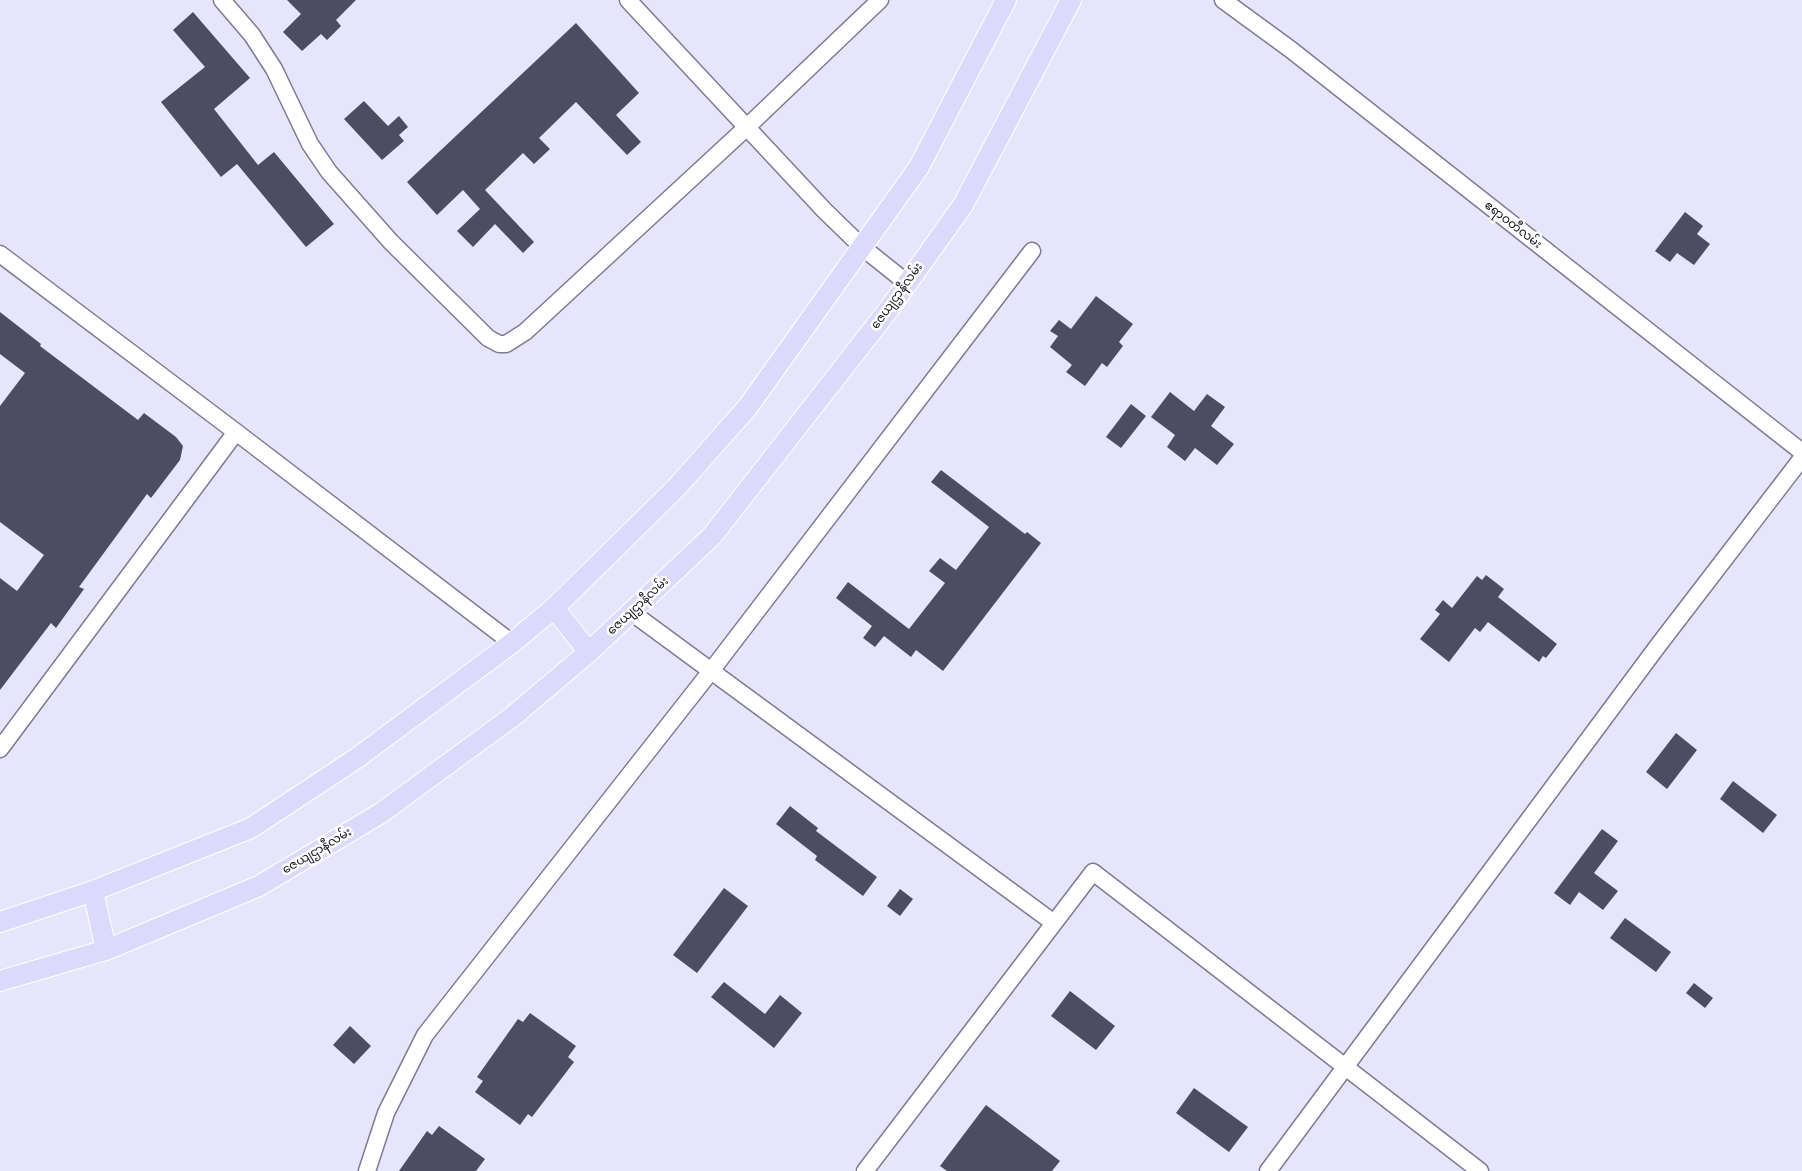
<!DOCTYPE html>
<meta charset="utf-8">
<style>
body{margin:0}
canvas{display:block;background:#e6e5fb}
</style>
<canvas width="1802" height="1171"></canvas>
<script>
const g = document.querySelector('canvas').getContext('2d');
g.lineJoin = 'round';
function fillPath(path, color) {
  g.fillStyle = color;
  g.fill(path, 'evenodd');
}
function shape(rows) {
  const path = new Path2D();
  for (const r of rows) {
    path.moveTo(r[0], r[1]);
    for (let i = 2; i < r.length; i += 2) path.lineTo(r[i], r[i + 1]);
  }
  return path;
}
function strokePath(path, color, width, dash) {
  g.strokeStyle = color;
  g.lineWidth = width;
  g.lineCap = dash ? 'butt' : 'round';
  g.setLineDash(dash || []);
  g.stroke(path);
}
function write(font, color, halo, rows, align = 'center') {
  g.font = font + ' "Noto Serif","Noto Sans Myanmar",serif';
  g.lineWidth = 5;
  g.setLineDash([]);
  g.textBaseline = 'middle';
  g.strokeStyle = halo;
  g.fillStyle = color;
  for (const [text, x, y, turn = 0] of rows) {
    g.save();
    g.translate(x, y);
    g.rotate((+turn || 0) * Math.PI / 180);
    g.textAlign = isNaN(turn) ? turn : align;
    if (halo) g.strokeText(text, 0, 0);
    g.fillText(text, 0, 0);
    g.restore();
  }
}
const building = shape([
 [287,0,356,0,336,20,341,26,327,40,321,34,302,51,283,32,301,14],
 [193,12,250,78,214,109,258,165,274,152,334,224,306,247,237,164,221,177,161,102,205,67,173,30],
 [576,23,639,93,616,115,641,142,627,155,576,102,539,138,550,149,534,164,523,153,485,190,534,242,523,253,495,224,473,247,457,231,480,209,463,190,437,215,407,182],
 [364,101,388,126,399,116,408,127,399,135,404,141,382,160,344,119],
 [1685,212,1703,226,1697,234,1710,244,1694,265,1677,253,1670,262,1655,251],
 [1096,296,1133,324,1119,342,1123,346,1107,367,1102,363,1085,386,1066,372,1072,365,1050,347,1058,336,1050,331,1059,320,1071,329],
 [0,312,41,344,40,346,138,420,144,413,176,437,183,446,180,460,151,498,147,494,79,587,84,589,56,628,51,623,0,690,0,578,17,591,44,555,0,522,0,406,25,373,0,354],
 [1170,392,1194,411,1207,394,1225,407,1211,426,1234,444,1217,465,1195,448,1185,461,1167,447,1175,435,1151,417],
 [1131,404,1146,416,1121,448,1106,437],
 [941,470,1025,534,1027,532,1041,543,943,671,916,650,911,657,884,636,875,647,863,638,872,626,836,598,848,582,909,629,945,583,929,571,940,558,956,570,989,527,931,482],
 [1486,575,1504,589,1498,597,1557,644,1546,658,1543,656,1539,662,1488,622,1480,632,1475,628,1449,662,1420,639,1440,614,1435,610,1443,600,1452,608,1477,576,1482,580],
 [1676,733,1697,750,1667,789,1646,772],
 [1733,781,1777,815,1763,833,1720,799],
 [790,806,818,828,816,831,877,877,863,896,815,860,817,856,776,824],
 [1602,829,1618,841,1594,873,1618,891,1603,910,1579,892,1570,905,1554,893],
 [724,888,748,906,697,973,673,955],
 [900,889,913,899,900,916,887,906],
 [1625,918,1671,952,1656,972,1610,938],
 [724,982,765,1014,780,995,802,1013,774,1048,711,997],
 [1694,983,1713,998,1705,1008,1686,993],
 [1070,991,1115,1026,1096,1050,1051,1016],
 [530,1013,576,1046,568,1057,574,1062,532,1117,528,1114,520,1125,475,1092,483,1081,477,1077,518,1019,523,1022],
 [350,1026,371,1046,354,1064,333,1045],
 [1194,1088,1248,1127,1229,1152,1176,1113],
 [986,1105,1060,1161,1052,1171,947,1171,940,1166],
 [439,1126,485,1159,476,1171,399,1171,427,1131,432,1135]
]);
const minor = shape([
 [222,0,252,35,274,69,310,144,329,172,391,242,488,338,499,344,506,344,525,332,747,127,880,0],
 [628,0,824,210,862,247,907,283],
 [1223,0,1290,49,1802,452],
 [0,254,236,432,512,643],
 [631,612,1054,923],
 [0,749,236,432],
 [367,1171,386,1113,425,1035,711,671,1032,251],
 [865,1171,1093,872,1480,1171],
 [1268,1171,1657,647,1802,458]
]);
const major = shape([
 [554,608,589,652],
 [93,891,106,950],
 [0,922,93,891,251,828,357,758,512,643,554,608,676,488,747,408,919,167,1006,0],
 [0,981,106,950,259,886,381,813,512,717,589,652,712,536,889,309,963,205,1071,0]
]);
const streetNames = [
 ["ဧရာဝတီလမ်း",1513,225,38],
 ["ဇေယျဌာနီလမ်း",897,296,-54],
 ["ဇေယျဌာနီလမ်း",638,606,-43],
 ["ဇေယျဌာနီလမ်း",317,851,-31]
];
fillPath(building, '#4d4c62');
strokePath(minor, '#7c7b93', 19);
strokePath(major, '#fff', 22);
strokePath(minor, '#fff', 16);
strokePath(major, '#dcdafb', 20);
write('12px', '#14131c', '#fff', streetNames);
</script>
